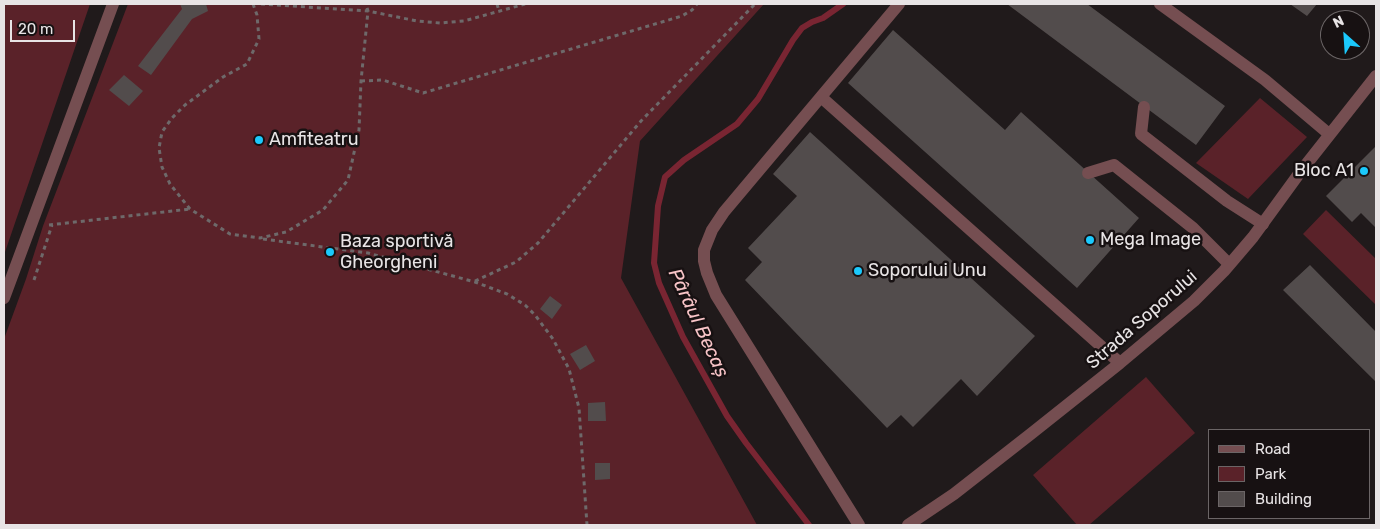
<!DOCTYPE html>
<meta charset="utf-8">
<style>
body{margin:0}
#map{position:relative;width:1380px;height:529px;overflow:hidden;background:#201a1b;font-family:Rubik,sans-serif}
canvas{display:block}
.frame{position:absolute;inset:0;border:5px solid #e8e4e5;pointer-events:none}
.legend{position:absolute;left:1208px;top:429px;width:162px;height:90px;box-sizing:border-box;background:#171112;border:1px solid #6b6566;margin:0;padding:6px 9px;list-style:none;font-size:15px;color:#e8e4e5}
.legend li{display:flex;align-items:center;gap:10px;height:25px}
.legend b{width:25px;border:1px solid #6b6566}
.north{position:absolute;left:1320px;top:10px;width:50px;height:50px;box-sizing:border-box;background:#171112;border:1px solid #6b6566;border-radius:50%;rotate:334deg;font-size:14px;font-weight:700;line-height:20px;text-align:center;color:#e8e4e5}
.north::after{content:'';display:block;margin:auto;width:18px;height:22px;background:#1bc9fc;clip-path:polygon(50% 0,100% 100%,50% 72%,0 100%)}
.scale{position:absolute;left:10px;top:20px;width:65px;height:22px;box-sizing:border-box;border:2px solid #e8e4e5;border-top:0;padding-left:6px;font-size:15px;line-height:18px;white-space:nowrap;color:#e8e4e5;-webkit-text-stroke:4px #171112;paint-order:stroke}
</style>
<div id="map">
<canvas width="1380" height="529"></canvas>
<div class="frame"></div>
<ul class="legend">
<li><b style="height:6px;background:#754e51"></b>Road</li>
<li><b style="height:14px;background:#5a2229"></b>Park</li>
<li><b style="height:14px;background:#524c4c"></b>Building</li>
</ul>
<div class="north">N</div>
<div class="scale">20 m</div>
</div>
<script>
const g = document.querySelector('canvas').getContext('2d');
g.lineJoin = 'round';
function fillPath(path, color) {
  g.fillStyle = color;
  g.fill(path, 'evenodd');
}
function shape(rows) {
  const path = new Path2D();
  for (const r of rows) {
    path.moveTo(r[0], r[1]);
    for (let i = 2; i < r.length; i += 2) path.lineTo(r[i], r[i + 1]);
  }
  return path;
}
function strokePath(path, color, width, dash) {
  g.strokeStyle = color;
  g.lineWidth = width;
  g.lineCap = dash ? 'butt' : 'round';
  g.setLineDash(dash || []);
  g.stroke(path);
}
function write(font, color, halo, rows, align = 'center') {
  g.font = font + ' Rubik,sans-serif';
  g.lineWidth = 5;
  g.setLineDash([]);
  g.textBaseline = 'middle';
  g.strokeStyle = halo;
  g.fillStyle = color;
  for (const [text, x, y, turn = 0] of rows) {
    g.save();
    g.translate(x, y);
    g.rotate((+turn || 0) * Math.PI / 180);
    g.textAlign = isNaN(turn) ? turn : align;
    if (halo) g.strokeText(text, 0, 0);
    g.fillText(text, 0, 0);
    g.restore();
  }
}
const green = shape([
 [4,4,90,4,4,255],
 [128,4,764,4,640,141,621,278,757,525,4,525,4,339,26,279,43,226],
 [1260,98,1307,137,1248,199,1196,163],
 [1326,210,1376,259,1376,305,1303,234],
 [1146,377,1195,433,1089,525,1077,525,1033,475]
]);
const stream = shape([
 [809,525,746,443,727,416,683,337,659,283,654,263,658,206,665,177,684,160,737,124,758,99,793,40,802,28,812,22,823,18,843,4]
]);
const building = shape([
 [180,4,206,4,208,11,192,19,151,75,138,66,182,9],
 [1007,4,1087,4,1225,106,1196,145],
 [1290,4,1317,4,1307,16],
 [893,30,1005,130,1021,112,1139,218,1077,288,848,83],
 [124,75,143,91,129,106,109,90],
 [810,132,1035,336,977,396,961,379,913,427,901,415,887,428,745,280,762,262,748,248,797,196,773,174],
 [1376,146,1376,228,1361,213,1352,222,1326,196],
 [1310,265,1376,332,1376,382,1283,290],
 [550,296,562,305,552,319,540,309],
 [586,345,595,361,580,370,570,354],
 [605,402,606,421,588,421,588,403],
 [595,463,610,463,610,479,595,480]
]);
const path = shape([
 [253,4,257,15,259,39,247,64,223,77,185,105,172,118,162,132,159,148,162,167,170,184,190,209,230,234,260,238,286,232,323,210,348,180,359,130,361,81,368,11,366,4],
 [261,4,368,11,417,21,440,23,464,21,525,4],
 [497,4,499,11],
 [361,81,383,80,423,93,682,16,692,10,697,4],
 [49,225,190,209],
 [263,239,368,253,475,282,507,294,525,305,535,315,553,339,569,369,579,408,587,525],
 [34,280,52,225],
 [475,281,516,262,538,243,641,121,755,4]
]);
const service = shape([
 [1144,107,1141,134,1227,201,1263,224],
 [1088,173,1114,165,1193,228,1229,264]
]);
const minor = shape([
 [1160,4,1265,80,1329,134],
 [821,97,1120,363],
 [4,298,113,4],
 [859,525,716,295,707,273,704,261,704,250,712,230,724,212,899,4],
 [908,525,954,494,1032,433,1120,363,1194,301,1224,271,1253,237,1301,171,1376,76]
]);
const markers = [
 [259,140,5,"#1bc9fc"],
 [1364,171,5,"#1bc9fc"],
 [1090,240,5,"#1bc9fc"],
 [330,252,5,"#1bc9fc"],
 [858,271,5,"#1bc9fc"]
];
const poiNames = [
 ["Amfiteatru",269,140],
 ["Bloc A1",1354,171,"right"],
 ["Mega Image",1100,240],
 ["Baza sportivă",340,242],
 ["Gheorgheni",340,263],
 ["Soporului Unu",868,271]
];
const streetNames = [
 ["Strada Soporului",1142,320,-41]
];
const waterNames = [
 ["Pârâul Becaș",698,323,65]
];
fillPath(green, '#5a2229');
strokePath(stream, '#792532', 6);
fillPath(building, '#524c4c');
strokePath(path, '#6e696a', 3, [4, 4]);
strokePath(service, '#754e51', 12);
strokePath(minor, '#754e51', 12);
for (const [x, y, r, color] of markers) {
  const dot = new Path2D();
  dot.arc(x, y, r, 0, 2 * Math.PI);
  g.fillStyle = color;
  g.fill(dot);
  strokePath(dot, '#171112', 2);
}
write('18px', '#e8e4e5', '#171112', poiNames, 'left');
write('18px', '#e8e4e5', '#171112', streetNames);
write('italic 19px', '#f9c5c8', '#171112', waterNames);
</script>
